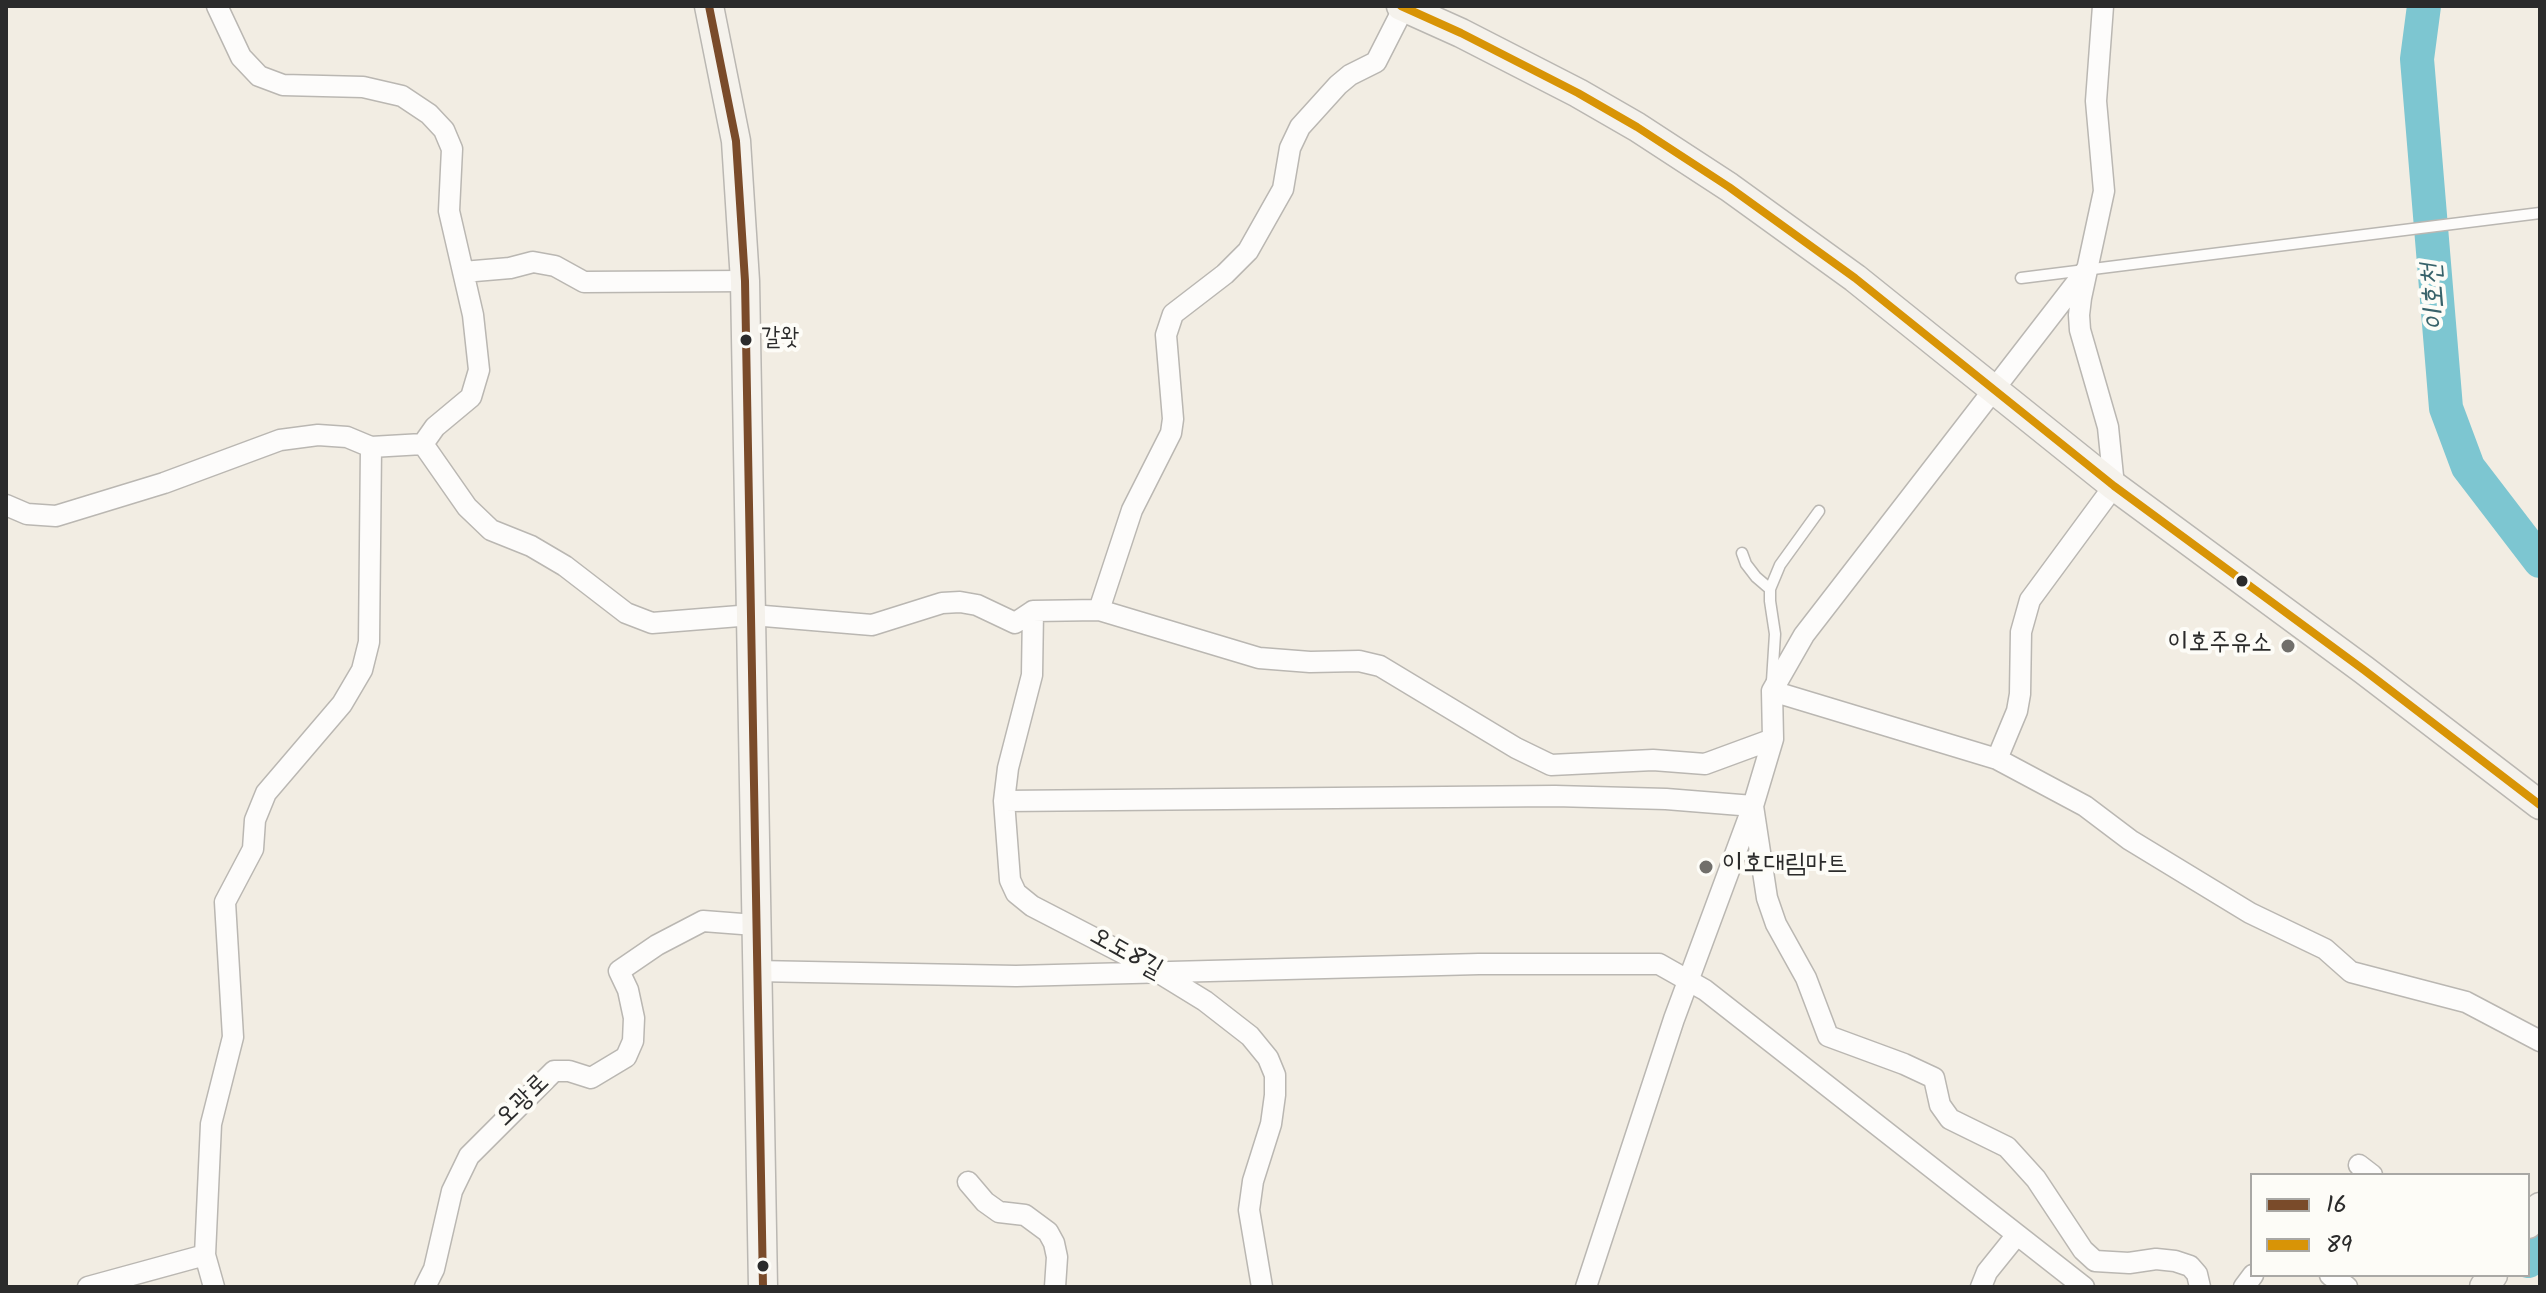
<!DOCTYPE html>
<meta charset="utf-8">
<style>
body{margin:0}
#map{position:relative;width:2546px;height:1293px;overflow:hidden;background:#f2ede3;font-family:Kalam,sans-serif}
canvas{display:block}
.frame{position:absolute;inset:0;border:8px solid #2b2b2b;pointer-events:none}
.legend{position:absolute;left:2250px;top:1173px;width:280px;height:104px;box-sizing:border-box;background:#fdfcf7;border:2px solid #a9a8a5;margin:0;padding:10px 14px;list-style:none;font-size:24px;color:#2b2b2b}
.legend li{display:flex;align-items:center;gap:16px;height:40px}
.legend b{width:40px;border:2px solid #a9a8a5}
</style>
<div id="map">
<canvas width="2546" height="1293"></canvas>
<div class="frame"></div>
<ul class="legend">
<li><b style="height:10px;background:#7a4b2a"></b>16</li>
<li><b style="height:10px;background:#d89406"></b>89</li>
</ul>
</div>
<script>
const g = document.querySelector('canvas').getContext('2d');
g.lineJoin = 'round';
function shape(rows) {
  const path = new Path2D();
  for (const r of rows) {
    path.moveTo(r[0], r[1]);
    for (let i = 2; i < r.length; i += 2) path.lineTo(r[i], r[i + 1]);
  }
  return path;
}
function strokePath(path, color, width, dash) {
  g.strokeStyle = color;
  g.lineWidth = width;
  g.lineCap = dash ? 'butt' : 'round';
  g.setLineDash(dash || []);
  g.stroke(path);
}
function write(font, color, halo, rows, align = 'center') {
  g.font = font + ' Kalam,"Poor Story",sans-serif';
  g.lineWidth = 8;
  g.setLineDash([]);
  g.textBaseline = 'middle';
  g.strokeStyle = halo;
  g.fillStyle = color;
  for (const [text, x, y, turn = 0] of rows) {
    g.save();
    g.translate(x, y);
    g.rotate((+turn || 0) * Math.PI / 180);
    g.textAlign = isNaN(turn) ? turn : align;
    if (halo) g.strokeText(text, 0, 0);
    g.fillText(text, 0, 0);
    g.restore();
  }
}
const river = shape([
 [2424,6,2417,59,2446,408,2468,467,2540,561],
 [2528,1261,2540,1241]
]);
const lane = shape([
 [2021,278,2540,213],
 [1742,553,1746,564,1756,577,1770,589],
 [1772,681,1775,634,1770,601,1770,589,1780,565,1819,511]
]);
const street = shape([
 [217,6,241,57,259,76,283,85,363,87,402,96,429,114,444,130,452,149,449,211,473,315,479,370,471,397,435,427,423,444],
 [463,272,510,268,533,262,555,266,584,282,745,281],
 [423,444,467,507,491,530,531,546,565,566,626,613,652,623,752,615,872,625,942,603,960,602,977,605,1015,623,1033,611,1099,610,1259,658,1310,662,1359,661,1380,666,1516,748,1551,765,1653,760,1705,764,1773,739],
 [6,505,27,514,56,516,164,483,280,440,318,435,347,437,371,447,423,444],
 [1099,610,1132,510,1171,433,1173,419,1166,335,1173,314,1225,274,1248,251,1283,189,1290,148,1300,127,1338,85,1350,75,1376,62,1404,7],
 [1033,611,1032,675,1008,768,1004,801,1010,880,1016,893,1032,906,1148,966,1205,1001,1250,1036,1268,1058,1275,1075,1275,1095,1271,1124,1253,1181,1249,1210,1262,1287],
 [1772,691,1997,759,2085,806,2130,840,2250,913,2325,949,2351,972,2466,1002,2540,1041],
 [1997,759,2017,711,2020,694,2021,632,2030,600,2114,486,2108,427,2080,330,2079,315,2081,298,2104,191,2096,101,2103,6],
 [1004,801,1555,796,1666,799,1753,806,1767,898,1776,924,1806,978,1828,1036,1904,1064,1934,1078,1940,1105,1950,1119,2007,1147,2036,1179,2083,1250,2095,1261,2129,1263,2156,1259,2175,1261,2190,1266,2197,1274,2200,1287],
 [756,971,1016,976,1479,964,1659,964,1705,990,2084,1287],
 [2359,1165,2372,1175],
 [968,1182,985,1202,999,1212,1025,1215,1048,1232,1054,1243,1057,1257,1055,1287],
 [2330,1275,2347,1287],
 [88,1287,205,1255],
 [214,1287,205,1255,211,1124,233,1037,225,902,253,849,255,820,266,793,342,704,362,670,369,642,371,447],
 [425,1287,434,1269,452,1191,469,1156,554,1071,569,1071,591,1078,626,1057,633,1041,634,1018,628,990,619,971,657,945,703,921,755,925],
 [1586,1287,1674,1019,1753,806,1773,739,1772,691,1804,635,2087,269],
 [1981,1287,1987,1272,2016,1236],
 [2244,1287,2253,1275]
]);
const secondary = shape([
 [709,6,736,141,745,281,763,1287],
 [1401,6,1461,33,1578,93,1637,127,1729,187,1855,278,2114,486,2364,670,2540,805],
 [2528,1224,2540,1207],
 [2484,1287,2493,1275]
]);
const bus1 = shape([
 [709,6,736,141,745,281,763,1287]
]);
const bus2 = shape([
 [1401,6,1461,33,1578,93,1637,127,1729,187,1855,278,2114,486,2364,670,2540,805]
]);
const markers = [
 [746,340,7,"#2b2b2b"],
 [2242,581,7,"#2b2b2b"],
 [2288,646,8,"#716f6b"],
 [1706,867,8,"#716f6b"],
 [763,1266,7,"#2b2b2b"]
];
const busNames = [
 ["갈왓",761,340]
];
const poiNames = [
 ["이호주유소",2272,646],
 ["이호대림마트",1722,867,"left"]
];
const streetNames = [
 ["오도8길",1125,955,29],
 ["오광로",524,1102,-44]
];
const waterNames = [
 ["이호천",2437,297,-95]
];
strokePath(river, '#7dc6d1', 34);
strokePath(lane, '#bab7b2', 13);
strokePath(street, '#bab7b2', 23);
strokePath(secondary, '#bab7b2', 31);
strokePath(lane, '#fdfcfb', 10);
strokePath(street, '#fdfcfb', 20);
strokePath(secondary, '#f5f2ec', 28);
strokePath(bus1, '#7a4b2a', 8);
strokePath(bus2, '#d89406', 8);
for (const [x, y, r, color] of markers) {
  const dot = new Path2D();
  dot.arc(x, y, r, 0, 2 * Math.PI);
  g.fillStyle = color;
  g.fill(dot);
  strokePath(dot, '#fdfcf7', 3);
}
write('24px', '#2b2b2b', '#fdfcf7', busNames, 'left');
write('26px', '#2b2b2b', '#fdfcf7', poiNames, 'right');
write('26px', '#2b2b2b', '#fdfcf7', streetNames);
write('italic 28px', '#38626a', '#fdfcf7', waterNames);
</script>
